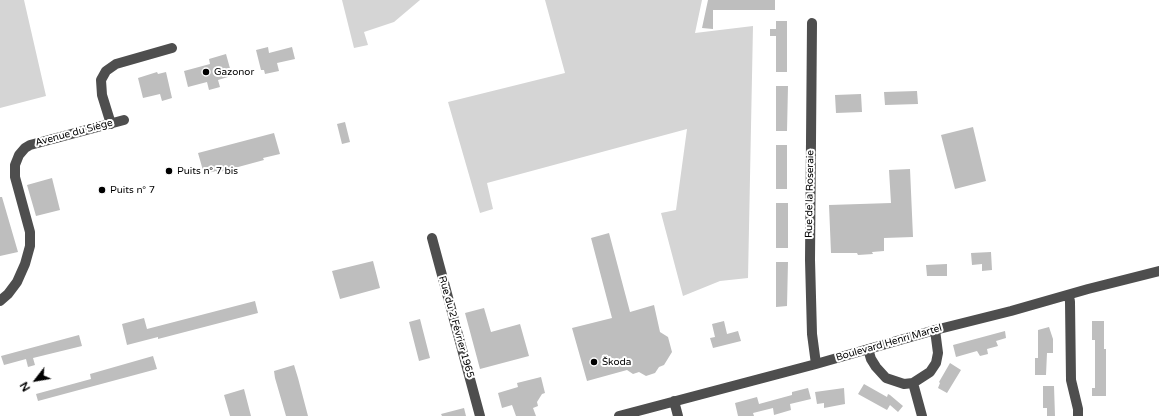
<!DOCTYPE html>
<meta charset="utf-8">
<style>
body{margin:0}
#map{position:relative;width:1159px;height:416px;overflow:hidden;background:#fff;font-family:"Varela Round",sans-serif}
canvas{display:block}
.north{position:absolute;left:16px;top:360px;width:40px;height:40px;-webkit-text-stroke:3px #fff;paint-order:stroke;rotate:239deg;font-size:11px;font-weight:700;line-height:16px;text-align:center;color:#000}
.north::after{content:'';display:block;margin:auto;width:14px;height:18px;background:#000;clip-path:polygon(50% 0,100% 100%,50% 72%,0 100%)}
</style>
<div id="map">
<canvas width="1159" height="416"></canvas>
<div class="north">N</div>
</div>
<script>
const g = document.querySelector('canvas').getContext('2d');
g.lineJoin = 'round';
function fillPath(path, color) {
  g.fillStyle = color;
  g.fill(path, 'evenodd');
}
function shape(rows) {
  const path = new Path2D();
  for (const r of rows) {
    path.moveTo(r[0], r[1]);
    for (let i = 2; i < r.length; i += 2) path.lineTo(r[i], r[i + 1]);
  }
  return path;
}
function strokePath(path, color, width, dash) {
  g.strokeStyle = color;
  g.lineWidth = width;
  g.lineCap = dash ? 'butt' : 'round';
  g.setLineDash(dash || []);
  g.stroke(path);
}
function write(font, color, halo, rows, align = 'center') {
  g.font = font + ' "Varela Round",sans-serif';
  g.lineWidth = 4;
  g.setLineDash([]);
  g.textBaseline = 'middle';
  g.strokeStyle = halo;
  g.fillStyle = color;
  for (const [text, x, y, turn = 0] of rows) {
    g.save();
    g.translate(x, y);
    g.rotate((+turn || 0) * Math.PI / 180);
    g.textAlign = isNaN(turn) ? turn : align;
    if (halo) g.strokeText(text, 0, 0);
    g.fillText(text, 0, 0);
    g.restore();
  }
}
const green = shape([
 [0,0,24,0,46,96,0,108],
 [342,0,420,0,394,22,364,32,368,45,354,48],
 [545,0,702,0,695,33,753,26,748,278,720,281,683,296,661,213,676,210,687,129,487,183,493,209,480,213,448,102,565,73]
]);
const building = shape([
 [708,0,775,0,775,10,713,10,713,29,702,28],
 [776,21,787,21,787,72,776,72,776,36,770,36,770,29,776,29],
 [268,47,269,53,292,47,295,59,277,63,279,71,265,74,264,70,261,70,256,50],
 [226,54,231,72,227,73,228,77,218,80,220,87,209,90,207,82,188,87,184,71,210,64,209,59],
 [157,72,158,74,166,72,172,98,162,101,160,94,143,98,138,78],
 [776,86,788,86,787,131,776,131],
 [917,91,918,104,885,105,884,92],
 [861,94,862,112,836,113,835,95],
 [345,122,350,142,342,144,337,124],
 [973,127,986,181,955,189,941,135],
 [274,133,280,154,263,158,264,160,216,173,216,171,204,174,198,153],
 [776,145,787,145,787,189,776,189],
 [910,169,913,237,884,238,884,251,872,252,873,254,858,255,857,253,831,253,829,205,891,203,889,170],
 [52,178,60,210,36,216,27,185],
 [0,197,2,197,18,252,0,256],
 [776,203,788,203,788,248,776,248],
 [609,233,630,312,654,305,660,332,668,337,672,352,664,365,659,367,655,373,646,376,639,372,633,374,627,370,587,381,572,328,612,318,591,238],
 [991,252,992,270,982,271,982,264,972,265,971,253],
 [373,261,380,288,340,299,332,271],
 [776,262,788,262,787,306,776,307],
 [947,264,947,276,927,276,926,265],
 [255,301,258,313,158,339,158,337,127,345,122,324,144,318,147,329],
 [484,308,491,332,520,324,529,356,480,369,465,313],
 [420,319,430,358,419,361,409,322],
 [724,321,727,334,738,331,741,341,713,348,710,338,715,337,712,324],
 [1092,321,1104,321,1104,349,1106,349,1106,396,1092,396,1092,388,1095,388,1095,340,1092,340],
 [1049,327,1053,339,1053,353,1047,353,1046,375,1035,375,1035,358,1038,358,1038,330],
 [1005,331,1006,338,996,341,998,346,987,349,988,354,980,356,977,351,956,357,953,345],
 [79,335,82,346,33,358,35,365,28,367,26,359,4,365,1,356],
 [153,356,157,369,38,401,36,394,91,379,90,374],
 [950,363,961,370,947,393,938,388,940,383,939,382],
 [294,365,298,378,308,416,286,416,275,378,274,371],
 [541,377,545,393,542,394,537,402,538,406,533,408,536,416,516,416,512,405,502,408,498,393,518,387,517,383],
 [864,384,887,397,888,394,890,395,903,406,898,412,890,405,887,410,858,394],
 [1043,386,1054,386,1055,416,1047,416,1047,408,1043,408],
 [808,388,811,399,790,404,791,410,774,415,773,408,753,413,754,416,738,416,735,403,757,397,759,404,792,395,792,392],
 [844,388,845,404,824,408,824,403,817,404,815,392],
 [244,389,251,416,230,416,224,395],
 [464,408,466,416,442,416,441,414]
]);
const minor = shape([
 [812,23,810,260,812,334,816,364],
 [111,124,102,95,101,80,106,71,116,64,172,48],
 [432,238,480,416],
 [1069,295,1070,302,1071,380,1078,409,1078,416],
 [0,301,8,294,17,282,25,264,30,246,30,232,15,177,15,165,19,155,25,148,30,145,124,120],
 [868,349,871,359,876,367,886,378,904,384,913,383,930,372,936,363,938,353,935,330],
 [913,383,922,416],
 [674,401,678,416],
 [619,416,816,364,935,330,1011,311,1088,289,1159,271]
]);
const markers = [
 [206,72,4,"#000"],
 [169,171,4,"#000"],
 [102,190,4,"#000"],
 [594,362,4,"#000"]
];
const poiNames = [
 ["Gazonor",214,72],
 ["Puits n° 7 bis",177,171],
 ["Puits n° 7",110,190],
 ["Škoda",602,362]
];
const streetNames = [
 ["Avenue du Siège",74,133,-15],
 ["Rue de la Roseraie",810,194,-89],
 ["Rue du 2 Février 1965",456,327,74],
 ["Boulevard Henri Martel",889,343,-16]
];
fillPath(green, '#d5d5d5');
fillPath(building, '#bebebe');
strokePath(minor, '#4e4e4e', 10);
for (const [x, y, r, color] of markers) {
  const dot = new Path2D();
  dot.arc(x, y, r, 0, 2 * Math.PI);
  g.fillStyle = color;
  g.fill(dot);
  strokePath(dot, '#fff', 1.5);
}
write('10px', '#000', '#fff', poiNames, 'left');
write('10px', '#000', '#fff', streetNames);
</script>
